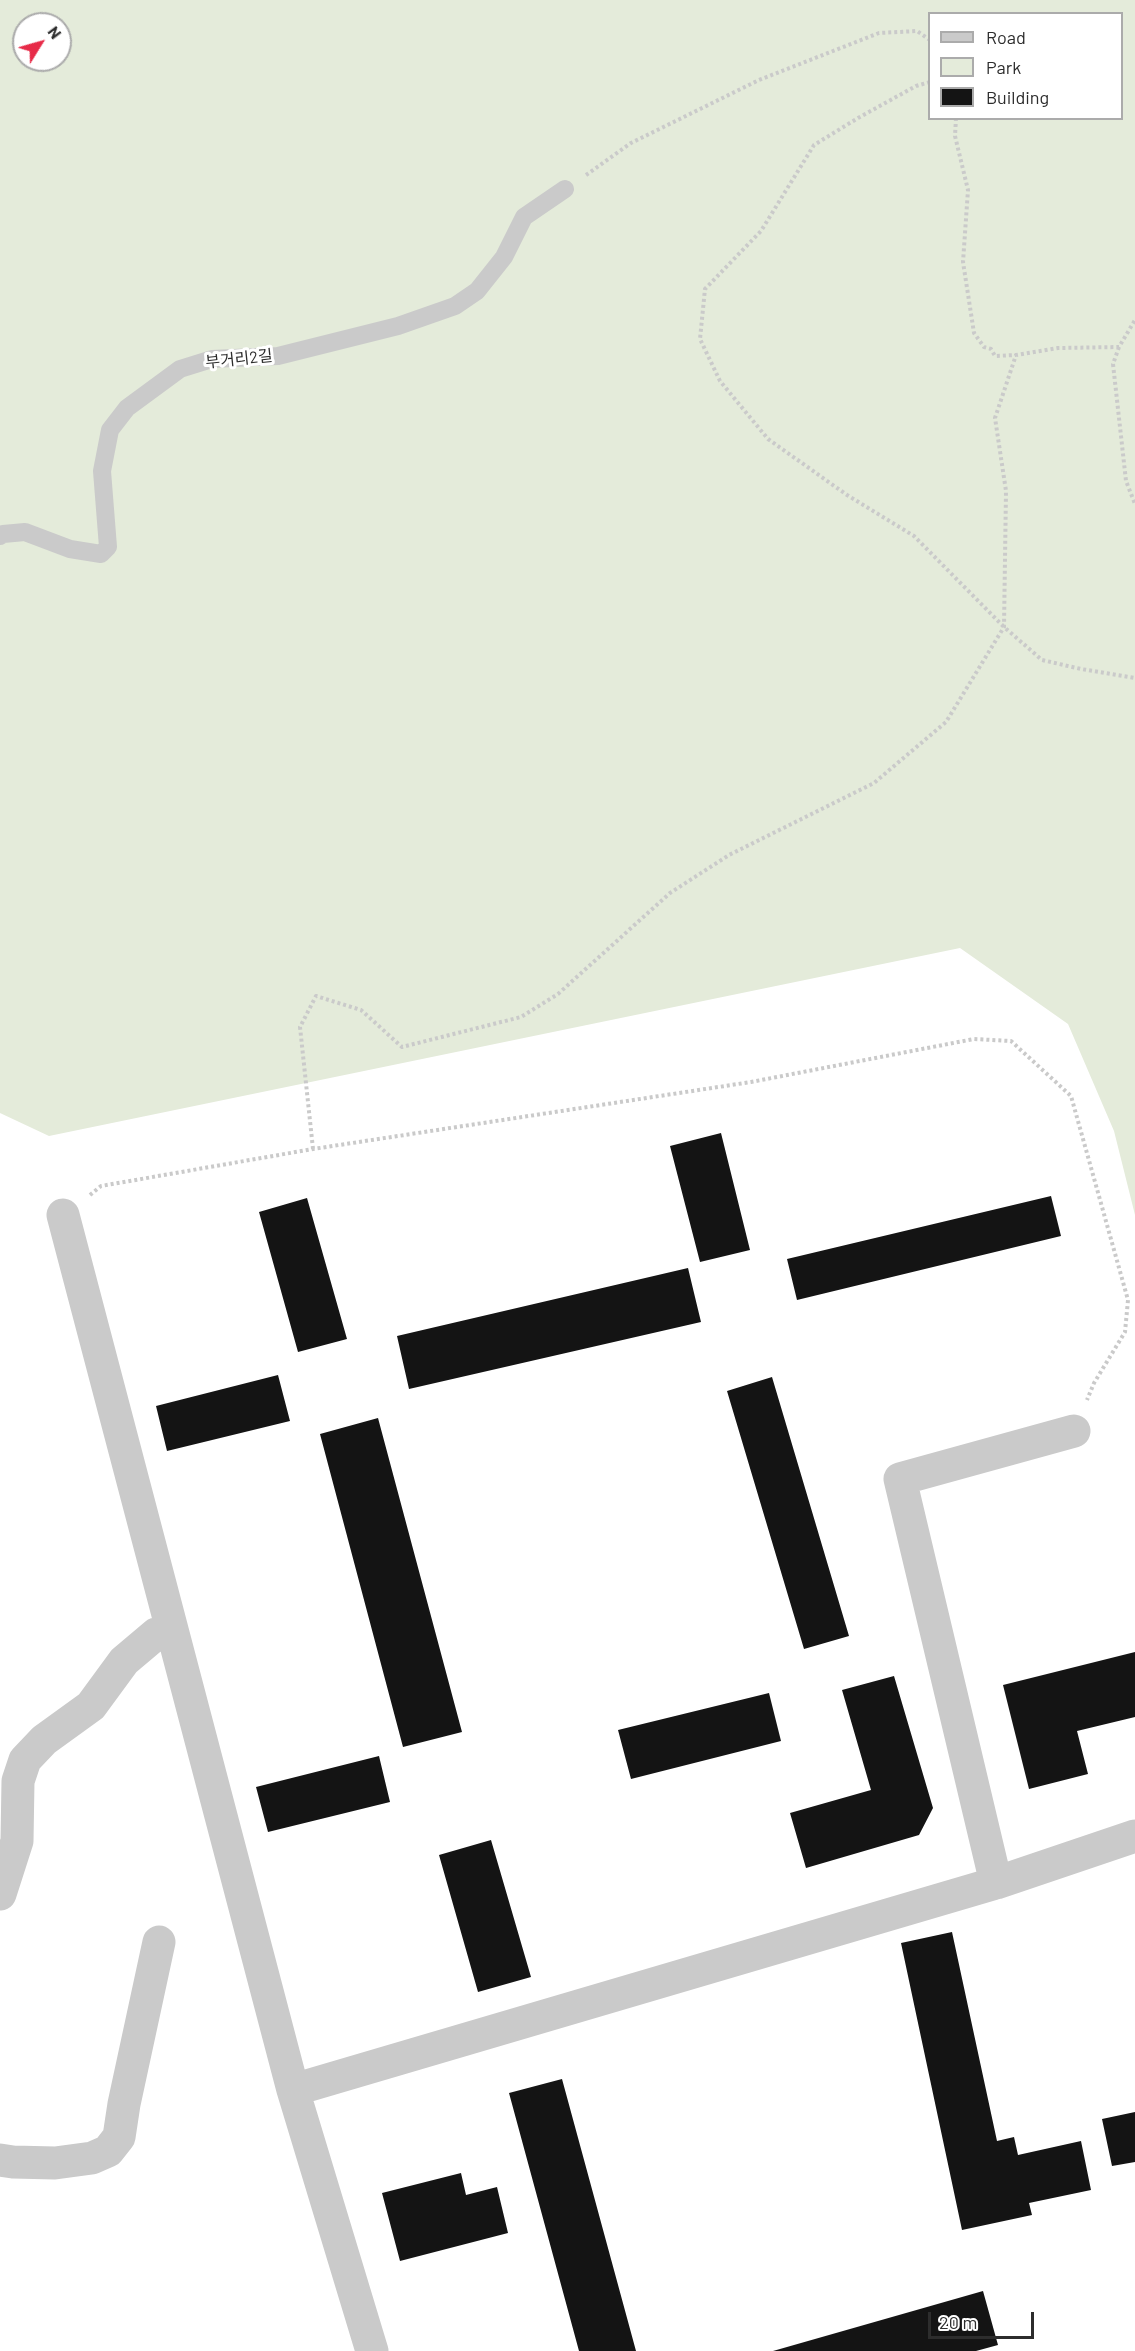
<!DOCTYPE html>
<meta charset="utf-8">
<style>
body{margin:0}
#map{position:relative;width:1135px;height:2351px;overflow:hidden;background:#fff;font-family:Barlow,sans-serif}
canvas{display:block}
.legend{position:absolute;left:928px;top:12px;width:195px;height:108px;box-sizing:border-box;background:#fff;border:2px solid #ababab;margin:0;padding:8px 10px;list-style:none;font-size:18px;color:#2d2d2d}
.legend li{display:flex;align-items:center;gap:12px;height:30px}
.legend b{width:30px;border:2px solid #ababab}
.north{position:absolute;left:12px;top:12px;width:60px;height:60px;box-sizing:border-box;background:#fff;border:2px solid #ababab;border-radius:50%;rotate:53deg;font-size:16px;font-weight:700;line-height:24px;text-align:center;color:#2d2d2d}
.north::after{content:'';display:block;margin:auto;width:21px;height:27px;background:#e72b48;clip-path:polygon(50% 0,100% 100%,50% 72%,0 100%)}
.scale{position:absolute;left:928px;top:2312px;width:106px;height:27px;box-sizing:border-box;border:3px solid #2d2d2d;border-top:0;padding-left:8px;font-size:18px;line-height:21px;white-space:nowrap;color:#2d2d2d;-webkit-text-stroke:4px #fff;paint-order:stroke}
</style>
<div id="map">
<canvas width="1135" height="2351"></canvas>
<ul class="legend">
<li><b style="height:8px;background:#cacaca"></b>Road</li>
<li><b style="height:16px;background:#e4ebda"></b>Park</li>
<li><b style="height:16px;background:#141414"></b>Building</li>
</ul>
<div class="north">N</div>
<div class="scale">20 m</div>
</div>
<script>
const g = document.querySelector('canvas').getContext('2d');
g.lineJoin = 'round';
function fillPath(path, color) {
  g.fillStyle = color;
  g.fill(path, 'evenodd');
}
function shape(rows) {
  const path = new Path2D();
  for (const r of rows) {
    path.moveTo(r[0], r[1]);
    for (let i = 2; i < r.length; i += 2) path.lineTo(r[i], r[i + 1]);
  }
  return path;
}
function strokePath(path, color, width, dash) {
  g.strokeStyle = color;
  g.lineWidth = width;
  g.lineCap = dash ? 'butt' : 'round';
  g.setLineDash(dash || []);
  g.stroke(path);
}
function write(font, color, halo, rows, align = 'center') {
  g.font = font + ' Barlow,"Noto Sans KR",sans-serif';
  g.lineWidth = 6;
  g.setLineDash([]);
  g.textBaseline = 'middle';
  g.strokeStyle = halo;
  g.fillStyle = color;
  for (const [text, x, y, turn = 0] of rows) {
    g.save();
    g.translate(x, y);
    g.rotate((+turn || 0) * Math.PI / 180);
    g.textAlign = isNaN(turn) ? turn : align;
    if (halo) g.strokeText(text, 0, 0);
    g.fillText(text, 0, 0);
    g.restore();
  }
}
const green = shape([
 [0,0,1135,0,1135,1215,1114,1131,1068,1024,960,948,49,1136,0,1113],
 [930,14,1122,14,1122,118,930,118],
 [24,24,60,24,60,60,24,60]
]);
const building = shape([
 [721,1133,750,1250,700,1262,670,1146],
 [1051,1196,1061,1236,797,1300,787,1259],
 [307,1198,347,1339,298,1352,259,1212],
 [688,1268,701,1322,409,1389,397,1336],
 [278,1375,290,1421,167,1451,156,1406],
 [772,1377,849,1636,804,1649,727,1391],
 [378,1418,462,1732,403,1747,320,1434],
 [1135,1652,1135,1717,1077,1731,1088,1774,1029,1789,1003,1685],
 [894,1676,933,1808,919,1835,806,1868,790,1813,871,1790,842,1690],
 [769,1693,781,1741,631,1779,618,1730],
 [379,1756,390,1802,268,1832,256,1787],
 [491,1840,531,1977,478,1992,439,1855],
 [952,1932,997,2141,1014,2137,1018,2155,1081,2141,1091,2190,1029,2203,1032,2215,962,2230,901,1943],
 [562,2079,636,2351,579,2351,509,2093],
 [1135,2112,1135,2162,1112,2166,1102,2119],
 [461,2173,466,2195,497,2187,508,2233,400,2261,382,2193],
 [983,2291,998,2345,976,2351,773,2351]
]);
const path = shape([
 [930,82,916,86,858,118,814,145,761,231,705,289,700,339,720,381,768,439,847,495,914,536,1004,627,1042,660,1081,669,1135,678],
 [956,118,955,136,968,190,963,262,974,333,984,347,991,349,995,356,1016,355],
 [586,175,631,143,759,80,879,33,917,31,930,40],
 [1119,347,1113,364,1126,481,1135,504],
 [313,1149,300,1027,316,996,361,1010,402,1047,521,1017,558,994,670,893,729,855,874,783,946,722,1004,627,1006,491,995,418,1016,355,1058,348,1119,347,1135,320],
 [90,1195,101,1186,313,1149,751,1082,974,1039,1011,1041,1071,1096,1128,1300,1125,1332,1094,1383,1087,1400]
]);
const service = shape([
 [0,536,3,534,25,532,70,549,101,554,108,547,102,471,110,430,127,408,180,369,212,359,278,356,398,326,455,306,477,291,504,257,524,217,565,189]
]);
const minor = shape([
 [63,1215,293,2090,372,2351],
 [996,1883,900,1479,1074,1431],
 [0,1894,17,1841,18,1781,25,1760,44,1740,91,1706,124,1661,156,1634],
 [293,2090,996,1883,1135,1836],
 [0,2160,13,2162,55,2163,92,2158,108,2151,119,2137,124,2104,159,1942]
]);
const streetNames = [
 ["부거리2길",239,359,-6]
];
fillPath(green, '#e4ebda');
fillPath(building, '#141414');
strokePath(path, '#cacaca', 4, [3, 3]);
strokePath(service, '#cacaca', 18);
strokePath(minor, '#cacaca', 33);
write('16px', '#2d2d2d', '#fff', streetNames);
</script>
